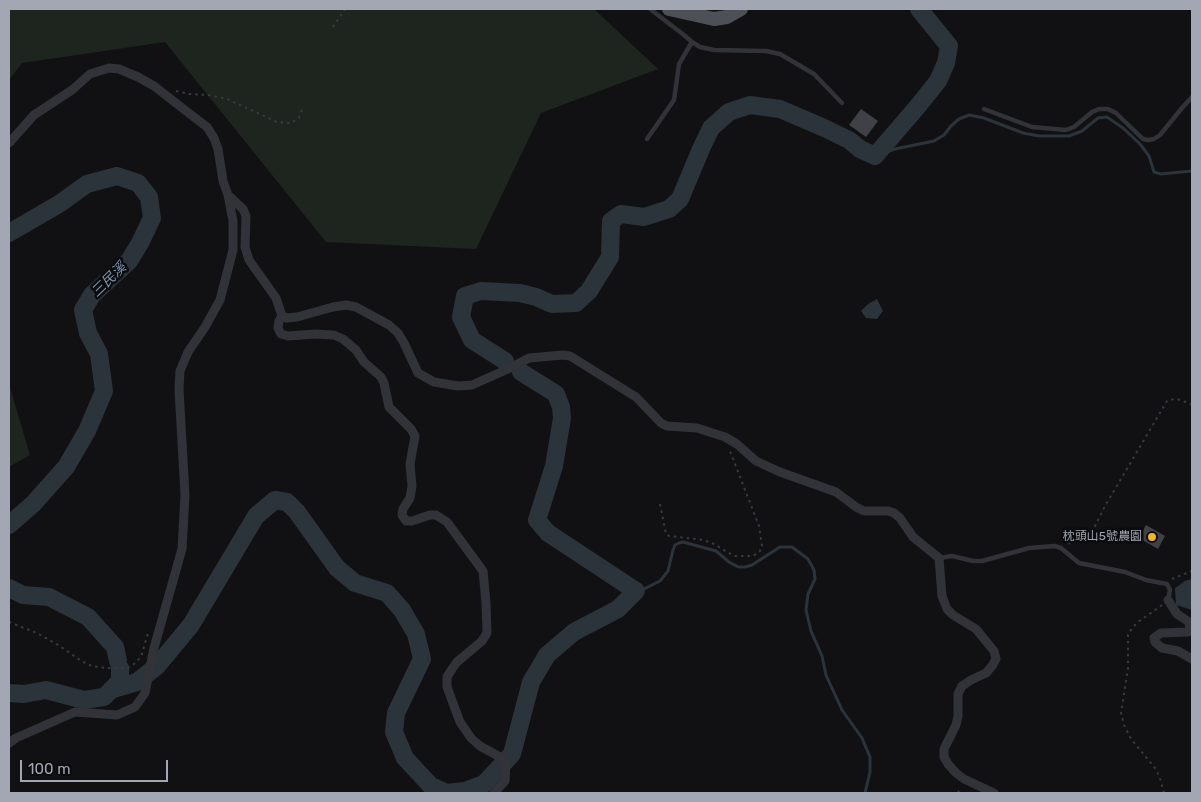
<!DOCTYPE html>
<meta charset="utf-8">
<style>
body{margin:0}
#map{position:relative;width:1201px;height:802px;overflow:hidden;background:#111113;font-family:Rubik,sans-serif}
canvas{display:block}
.frame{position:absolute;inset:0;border:10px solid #a3a7b3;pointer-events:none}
.scale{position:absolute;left:20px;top:760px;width:148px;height:22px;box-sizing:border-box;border:2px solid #a3a7b3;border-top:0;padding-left:6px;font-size:15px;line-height:18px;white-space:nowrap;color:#a3a7b3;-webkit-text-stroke:4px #0c0c0e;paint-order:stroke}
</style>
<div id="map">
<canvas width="1201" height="802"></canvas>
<div class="frame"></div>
<div class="scale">100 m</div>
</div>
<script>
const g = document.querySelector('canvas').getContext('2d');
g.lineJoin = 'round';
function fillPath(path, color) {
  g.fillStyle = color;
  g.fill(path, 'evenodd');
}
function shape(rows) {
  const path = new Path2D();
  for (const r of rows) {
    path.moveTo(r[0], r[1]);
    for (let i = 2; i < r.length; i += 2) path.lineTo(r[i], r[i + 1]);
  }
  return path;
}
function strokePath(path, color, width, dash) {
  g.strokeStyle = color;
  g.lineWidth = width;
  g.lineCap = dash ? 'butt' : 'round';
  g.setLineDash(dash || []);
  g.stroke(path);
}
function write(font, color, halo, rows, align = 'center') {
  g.font = font + ' Rubik,"Noto Sans TC",sans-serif';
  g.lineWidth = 5;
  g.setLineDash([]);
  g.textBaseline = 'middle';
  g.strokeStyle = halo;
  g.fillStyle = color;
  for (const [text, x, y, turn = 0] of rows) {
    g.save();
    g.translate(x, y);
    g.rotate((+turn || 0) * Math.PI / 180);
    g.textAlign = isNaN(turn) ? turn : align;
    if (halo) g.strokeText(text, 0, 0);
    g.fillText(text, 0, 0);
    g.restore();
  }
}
const green = shape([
 [9,9,594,9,658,69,541,113,476,249,326,242,165,42,22,63,9,80],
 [9,384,30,455,9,467]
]);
const water = shape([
 [877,299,883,311,877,319,866,318,861,311,868,304],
 [1192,579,1192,610,1176,605,1175,588,1185,581]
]);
const stream = shape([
 [875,156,895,149,934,141,944,135,951,126,959,119,969,115,984,118,1023,133,1039,136,1069,136,1082,131,1098,118,1107,117,1123,128,1140,144,1149,156,1154,172,1161,174,1192,171],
 [636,591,646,588,660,581,668,571,673,550,675,545,679,543,683,542,716,551,729,562,738,567,745,567,752,565,780,547,792,547,808,559,814,570,815,579,808,594,806,610,811,631,822,656,826,675,842,710,862,738,870,757,870,772,865,793]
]);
const river = shape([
 [9,233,59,204,87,184,117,176,138,183,149,197,152,218,140,243,129,261,92,295,83,310,88,333,99,354,104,391,87,431,66,467,33,504,9,525],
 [505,361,472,340,461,317,465,296,481,291,520,293,536,297,552,304,576,303,589,291,610,257,611,221,621,214,644,217,669,209,680,199,701,149,711,128,729,112,750,105,780,109,822,127,849,140,860,149,875,156,918,106,938,81,946,63,949,46,919,9],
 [9,588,23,595,49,597,88,617,115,647,118,661],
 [113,689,137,682,157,666,191,625,256,516,275,500,287,502,297,512,337,568,355,583,387,593,402,610,416,634,422,659,396,713,394,732,405,758,431,786,446,793,465,791,484,784,512,754,531,682,547,655,574,632,618,609,636,591,548,533,537,520,554,466,562,418,561,407,556,394,521,372],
 [9,693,24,694,46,690,84,700,104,697,120,681,120,668]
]);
const building = shape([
 [861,109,878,121,866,137,849,125],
 [1146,525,1165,536,1158,549,1139,538]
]);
const path = shape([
 [333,27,345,9],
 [176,91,189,94,208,95,227,99,277,122,291,123,299,118,303,106],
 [660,504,666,534,669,536,704,540,714,544,734,556,753,556,760,551,762,546,759,526,730,451],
 [1068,544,1078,537,1088,534,1094,528,1105,506,1167,401,1174,399,1181,400,1192,405],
 [1172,579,1192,571],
 [1162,605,1138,622,1132,628,1128,635,1128,668,1121,713,1124,725,1131,739,1155,768,1160,778,1164,793],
 [9,622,39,634,58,645,83,662,92,666,106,668,128,668,134,664,141,657,148,633],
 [329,793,344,793],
 [958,793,960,788]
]);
const service = shape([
 [650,9,684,35,692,42,700,47,714,50,766,51,780,54,814,74,842,103],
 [984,109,1032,127,1066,130,1074,127,1092,112,1099,109,1108,109,1116,113,1143,139,1148,140,1154,139,1160,135,1182,108,1192,97],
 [647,139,674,100,679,64,692,42],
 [939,558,952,556,973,561,982,561,1029,548,1055,546,1061,548,1079,563,1125,572,1146,580,1167,584,1170,590,1168,600]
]);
const minor = shape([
 [9,143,34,115,72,90,90,74,109,68,119,69,138,77,154,86,190,114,207,127,214,138,218,149,223,181,228,195,243,209,246,216,245,247,249,260,276,298,282,316,287,318,297,317,333,307,346,305,356,307,389,325,398,333,404,343,418,373,434,382,458,386,472,385,508,369,529,358,563,355,570,356,636,397,661,423,667,426,697,428,725,437,737,444,756,461,780,472,836,492,856,507,864,511,888,511,894,513,900,518,913,537,939,558,942,596,947,609,953,615,976,629,994,651,996,659,992,666,986,673,971,680,962,686,958,694,958,716,956,725,944,749,944,757,948,764,956,773,964,779,994,793],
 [282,316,279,321,278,328,281,334,288,336,315,334,334,335,343,339,356,350,364,362,381,377,384,383,389,407,411,429,415,436,410,464,412,486,410,498,403,509,402,515,406,521,412,521,430,515,436,515,447,522,483,571,486,603,487,633,482,641,457,662,452,669,447,677,447,687,460,722,471,738,480,746,500,757,506,764,505,781,494,793],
 [1168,600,1177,614,1189,622,1190,630,1188,632,1161,633,1154,638,1155,642,1162,648,1178,651,1192,659],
 [9,743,16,738,75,712,117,715,135,707,145,693,154,648,182,549,185,495,179,389,180,371,188,352,205,327,220,300,233,250,233,221,228,195]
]);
const primary = shape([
 [669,9,714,19,727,17,741,9]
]);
const markers = [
 [1152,537,5,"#f0b52d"]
];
const poiNames = [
 ["枕頭山5號農園",1142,537]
];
const waterNames = [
 ["三民溪",109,280,-44]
];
fillPath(green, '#1e251f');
fillPath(water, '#2b333b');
strokePath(stream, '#2b333b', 3);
strokePath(river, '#2b333b', 18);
fillPath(building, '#404146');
strokePath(path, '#383a3f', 2, [2.5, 4]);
strokePath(service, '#323338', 4.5);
strokePath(minor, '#323338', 9);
strokePath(primary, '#4e5057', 14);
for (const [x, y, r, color] of markers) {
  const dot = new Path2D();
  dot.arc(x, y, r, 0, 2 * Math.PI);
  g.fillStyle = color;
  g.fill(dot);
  strokePath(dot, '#0c0c0e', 2);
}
write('12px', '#a3a7b3', '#0c0c0e', poiNames, 'right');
write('italic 14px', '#7994af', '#0c0c0e', waterNames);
</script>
